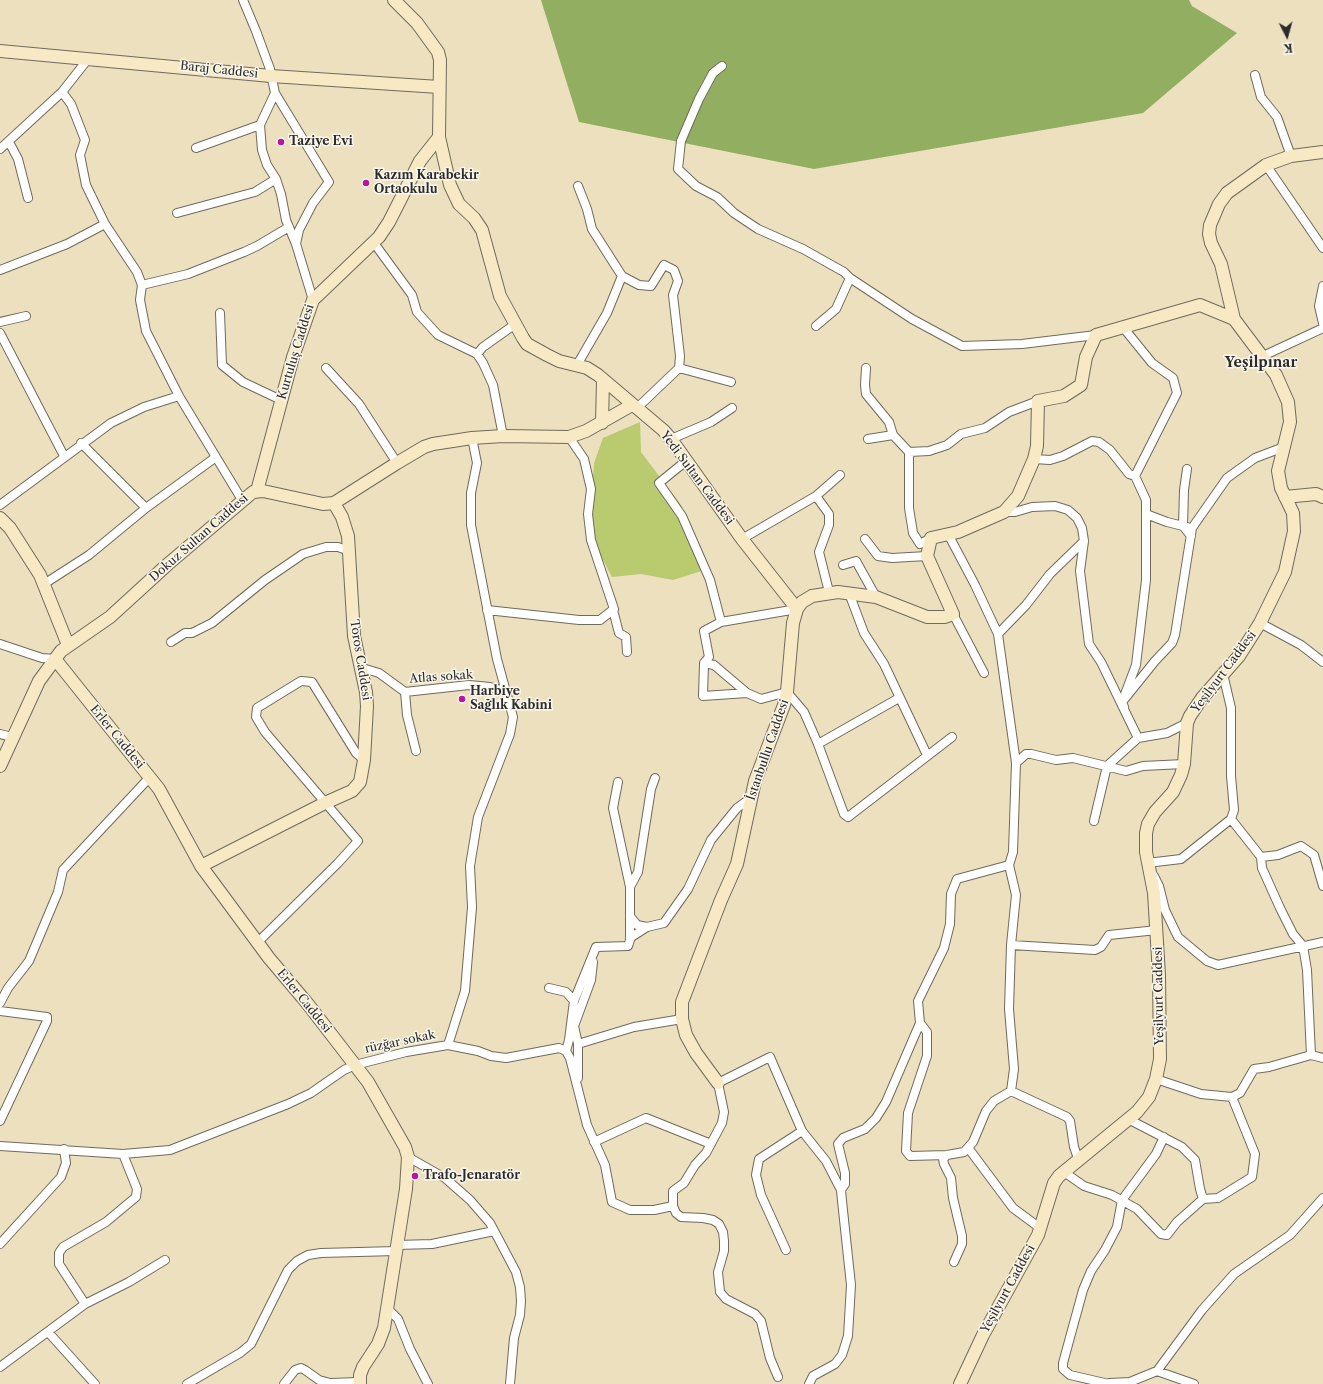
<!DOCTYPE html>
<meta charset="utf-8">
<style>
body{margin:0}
#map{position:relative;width:1323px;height:1384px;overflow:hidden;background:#ece0be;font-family:"Libre Caslon Text",serif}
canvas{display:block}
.north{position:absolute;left:1267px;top:16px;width:40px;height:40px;-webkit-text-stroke:3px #fbf7ec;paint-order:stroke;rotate:174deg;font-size:11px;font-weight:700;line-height:16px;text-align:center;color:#2b2b2b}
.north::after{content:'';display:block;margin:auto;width:14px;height:18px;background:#2b2b2b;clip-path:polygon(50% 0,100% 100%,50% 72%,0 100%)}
</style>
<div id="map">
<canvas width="1323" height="1384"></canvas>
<div class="north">K</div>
</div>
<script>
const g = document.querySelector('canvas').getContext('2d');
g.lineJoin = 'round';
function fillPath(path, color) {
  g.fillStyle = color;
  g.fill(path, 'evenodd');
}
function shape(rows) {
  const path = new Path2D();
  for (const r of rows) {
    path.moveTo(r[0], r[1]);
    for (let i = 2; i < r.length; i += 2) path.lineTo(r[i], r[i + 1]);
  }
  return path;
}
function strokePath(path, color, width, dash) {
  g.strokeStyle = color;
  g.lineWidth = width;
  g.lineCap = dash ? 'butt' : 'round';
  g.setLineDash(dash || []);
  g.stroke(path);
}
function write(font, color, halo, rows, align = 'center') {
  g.font = font + ' "Libre Caslon Text",serif';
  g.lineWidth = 3;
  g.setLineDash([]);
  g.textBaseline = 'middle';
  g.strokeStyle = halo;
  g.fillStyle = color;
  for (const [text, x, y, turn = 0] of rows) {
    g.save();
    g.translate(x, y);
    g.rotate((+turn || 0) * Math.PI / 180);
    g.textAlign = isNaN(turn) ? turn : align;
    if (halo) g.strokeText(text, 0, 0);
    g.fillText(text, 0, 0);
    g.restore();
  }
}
const green = shape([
 [640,422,641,452,681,505,708,569,673,580,641,574,612,577,594,543,591,503,594,463,603,438]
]);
const forest = shape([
 [541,0,1189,0,1192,6,1237,33,1143,113,814,169,579,122]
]);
const street = shape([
 [243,0,256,31,270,69,275,93,329,182,313,203,299,230,296,244,313,300],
 [722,66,713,73,699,99,681,141,678,169,696,186,717,197,734,213,758,229,803,249,844,272,850,278,912,319,962,346,1022,344,1096,335],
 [1255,75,1261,97,1277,117,1291,156],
 [62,92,71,104,85,140,80,155,86,185,105,224,137,272,142,285,140,300,146,331,179,396,242,500],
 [275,93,260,125,262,150,267,165,276,179,281,194,286,220,296,244],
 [9,142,18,159,28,198],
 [196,148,260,125],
 [0,149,62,92,88,59],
 [1266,165,1323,248],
 [578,186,587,209,592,229,622,276],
 [177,213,255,192,276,179],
 [374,243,412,295,417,312,438,335,477,354,483,363,493,385,503,436],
 [0,270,67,244,105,224],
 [142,285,188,274,244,252,257,246,289,227],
 [1323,286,1319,306,1323,323],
 [220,313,222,365,243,382,281,400],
 [0,322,26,316],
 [816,326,836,309,850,278],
 [0,333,64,456],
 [477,354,483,347,514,325],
 [1263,356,1323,328],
 [577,365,607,313,622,276,639,285,651,286,664,265,674,270,678,281,673,295,680,356,679,368,636,409],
 [326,368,359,404,397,463],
 [679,368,731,382],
 [866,368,865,385,866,394,889,422,893,435,909,452],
 [671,439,711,422,732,408],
 [868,439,893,435],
 [81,443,146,508],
 [1034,459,1050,460,1063,456,1092,441,1099,442,1110,450,1129,474,1135,476,1177,393,1173,378,1152,363,1122,326],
 [686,461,659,483,682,516,710,580,721,622],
 [1187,469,1184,490,1183,526,1191,536],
 [816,496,829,514,829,525,819,552,829,592],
 [0,505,111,423,144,407,179,396],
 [1004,512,1015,512,1032,507,1055,506,1068,510,1077,518,1082,528,1084,541,1080,571,1089,644,1101,662,1138,738,1167,733,1187,723],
 [1146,514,1167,522,1187,527],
 [931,538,920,544,913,533,909,508,909,452,929,451,947,445,961,434,985,428,1009,412,1038,401],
 [742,539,816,496,840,475],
 [865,539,878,556,892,558,927,556],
 [843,565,856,561,876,597],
 [44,584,89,555,146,508,216,457],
 [849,593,864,633,884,664,927,755],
 [487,610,579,620,600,620,614,609,591,540,588,514,591,489,584,459,569,437],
 [613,610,619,633,626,637,627,652],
 [953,614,984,673],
 [1260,623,1301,645,1323,662],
 [998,634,1026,605,1050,574,1084,541],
 [171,642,185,633,192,633,212,623,265,580,303,554,326,547,338,547,350,551],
 [0,644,42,658,55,659],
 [704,663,714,665,747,693,761,699,787,692,804,712,818,744,844,814,848,817,952,737],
 [362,668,379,673,405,692,469,685,490,687,505,691],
 [1223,674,1231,708,1231,776,1234,810,1231,819,1261,857,1278,855,1301,846,1314,855,1323,886],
 [405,692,407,715,416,751],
 [747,693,703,696,704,663,709,657,704,631,721,622,797,609],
 [1124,697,1136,665,1146,580,1146,500,1135,476],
 [1124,707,1122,702,1155,661,1172,643,1175,635,1192,528,1227,478,1255,458,1284,447],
 [0,734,12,737],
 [818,744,899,698],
 [1016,763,1026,754,1031,754,1056,760,1073,758,1126,771,1143,766,1184,764],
 [618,782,613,808,630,887],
 [1094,821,1107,766,1138,738],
 [1261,857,1262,868,1280,908,1293,934,1303,946,1307,970,1311,1055],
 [1148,865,1147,863,1181,859,1231,819],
 [1154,876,1159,886,1165,910,1178,937,1207,961,1218,965,1323,942],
 [630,916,637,925,647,927,664,923,688,889,711,840,737,808,751,798],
 [630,938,647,927],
 [257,943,338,863,358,841,265,732,256,717,257,708,301,681,312,682,356,753,364,760],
 [1011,945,1095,950,1101,947,1109,935,1157,930],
 [549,988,566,992,574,1001],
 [0,1003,8,988,29,961,58,892,63,870,150,777],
 [0,1011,47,1017,47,1021,0,1121],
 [920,1023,927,1032,927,1056,908,1113,906,1151,910,1156,947,1155,964,1152,973,1142,986,1111,994,1101,1011,1091,1014,1069,1009,1009,1011,945,1016,895,1009,865,1013,852,1016,763,998,634,975,585,948,534],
 [578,1044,634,1027,682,1019],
 [448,1045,465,991,472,907,470,866,478,817,510,734,513,717,497,659,471,525,471,493,477,463,472,438],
 [566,1051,570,1058,587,1125,605,1165,612,1202,630,1210,654,1210,673,1206,673,1191,684,1183,695,1165,706,1153,722,1123,724,1112,718,1083,770,1057,802,1131,826,1161,841,1190,842,1201,851,1285,848,1336,842,1355,835,1364,813,1376,809,1384],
 [578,1078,578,1044,574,1026,591,980,593,962],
 [1156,1079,1201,1094,1232,1097,1240,1093,1254,1069,1269,1067,1311,1055,1323,1058],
 [1011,1091,1067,1117,1070,1121,1074,1147,1079,1161],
 [1130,1120,1182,1147,1195,1160,1200,1189,1203,1199],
 [594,1142,646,1118,711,1144],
 [0,1146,123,1154,170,1150,288,1104,311,1093,344,1070,355,1065,406,1052,448,1045,478,1051,491,1056,506,1058,559,1048,566,1051,569,1040,574,1001,596,947,628,946,630,940,630,887,638,872,651,789,655,778],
 [969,1149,1013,1208,1040,1228],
 [947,1155,943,1159,944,1164,951,1178,953,1198,962,1236,962,1244,954,1262],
 [408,1157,445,1178,470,1200,490,1223,516,1272,520,1287,521,1301,520,1315,514,1338,510,1384],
 [1064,1172,1084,1186,1112,1195,1137,1209,1161,1234,1167,1235,1177,1222,1203,1199,1218,1198,1252,1177,1255,1154,1232,1097],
 [841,1190,845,1184,845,1173,838,1144,843,1138,865,1129,876,1118,886,1102,920,1023,918,1001,944,948,950,924,951,894,957,879,1009,865],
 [673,1206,676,1213,681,1217,703,1218,713,1220,719,1224,723,1232,724,1241,724,1251,718,1272,720,1292,726,1299,755,1314,761,1321,770,1358,778,1377],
 [0,1244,61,1177,66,1163,64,1149],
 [397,1245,432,1244,494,1231],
 [786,1250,761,1195,756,1175,759,1159,802,1131],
 [85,1304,59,1264,59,1253,63,1247,106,1222,136,1197,137,1189,123,1154],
 [387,1308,398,1319,410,1349,428,1384],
 [48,1332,95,1384],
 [0,1367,85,1304,129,1282,165,1260],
 [1157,1371,1202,1310,1234,1274,1290,1235,1323,1198],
 [1109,1383,1130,1382,1157,1371,1194,1384],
 [187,1384,240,1353,251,1344,288,1270,297,1261,308,1255,321,1253,396,1251],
 [284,1384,295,1370,301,1368,305,1370,319,1380,330,1383,359,1382],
 [1109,1384,1070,1375,1063,1369,1063,1363,1083,1290,1091,1271,1105,1250,1117,1227,1122,1200,1156,1154,1164,1137]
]);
const secondary = shape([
 [394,0,417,23,438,52,440,60,439,137,450,185,459,204,474,218,482,230,500,296,523,338,527,344,547,355,559,361,587,368,598,375,663,430,671,439,742,539,797,609],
 [0,51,271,76,439,87],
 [602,423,603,380],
 [257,491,293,357,313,300,379,237,389,222,420,161,439,137],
 [1285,497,1316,494,1323,497],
 [0,518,10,528,40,575,68,645],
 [55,659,159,789,201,866,269,958,307,1003,368,1082,405,1147,408,1157,406,1189,384,1328,378,1344,363,1367,360,1375,360,1384],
 [0,766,39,681,61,651,110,617,168,564,253,492,263,491,323,504,334,503,397,463,424,447,433,444,472,438,503,436,569,437,586,431,632,405],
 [201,866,325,803,352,791,360,782,364,760,367,706,366,692,354,636,348,536,342,517,334,503],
 [718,1083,696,1053,686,1035,682,1019,682,1002,721,900,737,864,755,781,784,705,787,692,793,623,797,609,802,602,812,596,838,592,876,597,927,617,945,617,953,614,927,556,931,538,958,532,1004,512,1018,496,1034,459,1037,446,1038,401,1064,396,1081,385,1086,357,1096,335,1200,305,1234,319],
 [960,1384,983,1335,1038,1235,1054,1183,1059,1176,1137,1112,1149,1097,1156,1079,1160,1059,1159,975,1154,893,1146,852,1146,833,1148,824,1155,812,1173,792,1181,775,1184,764,1187,723,1190,716,1202,698,1239,656,1260,623,1285,572,1294,531,1293,513,1281,488,1278,471,1290,422,1288,402,1276,375,1234,319,1221,264,1211,243,1209,234,1210,225,1219,204,1227,193,1266,165,1291,156,1323,152]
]);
const markers = [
 [281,142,4,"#b5179e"],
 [366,183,4,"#b5179e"],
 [462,699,4,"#b5179e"],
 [415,1176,4,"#b5179e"]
];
const streetNames = [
 ["Baraj Caddesi",219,70,6],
 ["Kurtuluş Caddesi",296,352,-73],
 ["Yedi Sultan Caddesi",697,478,53],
 ["Dokuz Sultan Caddesi",199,538,-41],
 ["Toros Caddesi",360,660,81],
 ["Yeşilyurt Caddesi",1224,672,-53],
 ["Atlas sokak",441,677,-4],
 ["Erler Caddesi",117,737,51],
 ["İstanbullu Caddesi",768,750,-71],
 ["Yeşilyurt Caddesi",1159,996,-91],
 ["Erler Caddesi",304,1001,51],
 ["rüzğar sokak",400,1042,-12],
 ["Yeşilyurt Caddesi",1008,1289,-61]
];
const poiNames = [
 ["Taziye Evi",289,142],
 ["Kazım Karabekir",374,176],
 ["Ortaokulu",374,190],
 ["Harbiye",470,692],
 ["Sağlık Kabini",470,706],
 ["Trafo-Jenaratör",423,1176]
];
const quarterNames = [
 ["Yeşilpınar",1261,363]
];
fillPath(green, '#b9cb6e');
fillPath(forest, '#92af61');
strokePath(street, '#6f6a5e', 10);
strokePath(secondary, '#6f6a5e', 14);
strokePath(street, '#fff', 8);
strokePath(secondary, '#f6e9c3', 12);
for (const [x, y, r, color] of markers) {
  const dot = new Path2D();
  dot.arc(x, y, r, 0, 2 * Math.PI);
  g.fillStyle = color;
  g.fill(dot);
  strokePath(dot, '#fbf7ec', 1.5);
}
write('12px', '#2b2b2b', '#fbf7ec', streetNames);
write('bold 12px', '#2b2b2b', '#fbf7ec', poiNames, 'left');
write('bold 14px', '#2b2b2b', '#fbf7ec', quarterNames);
</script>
